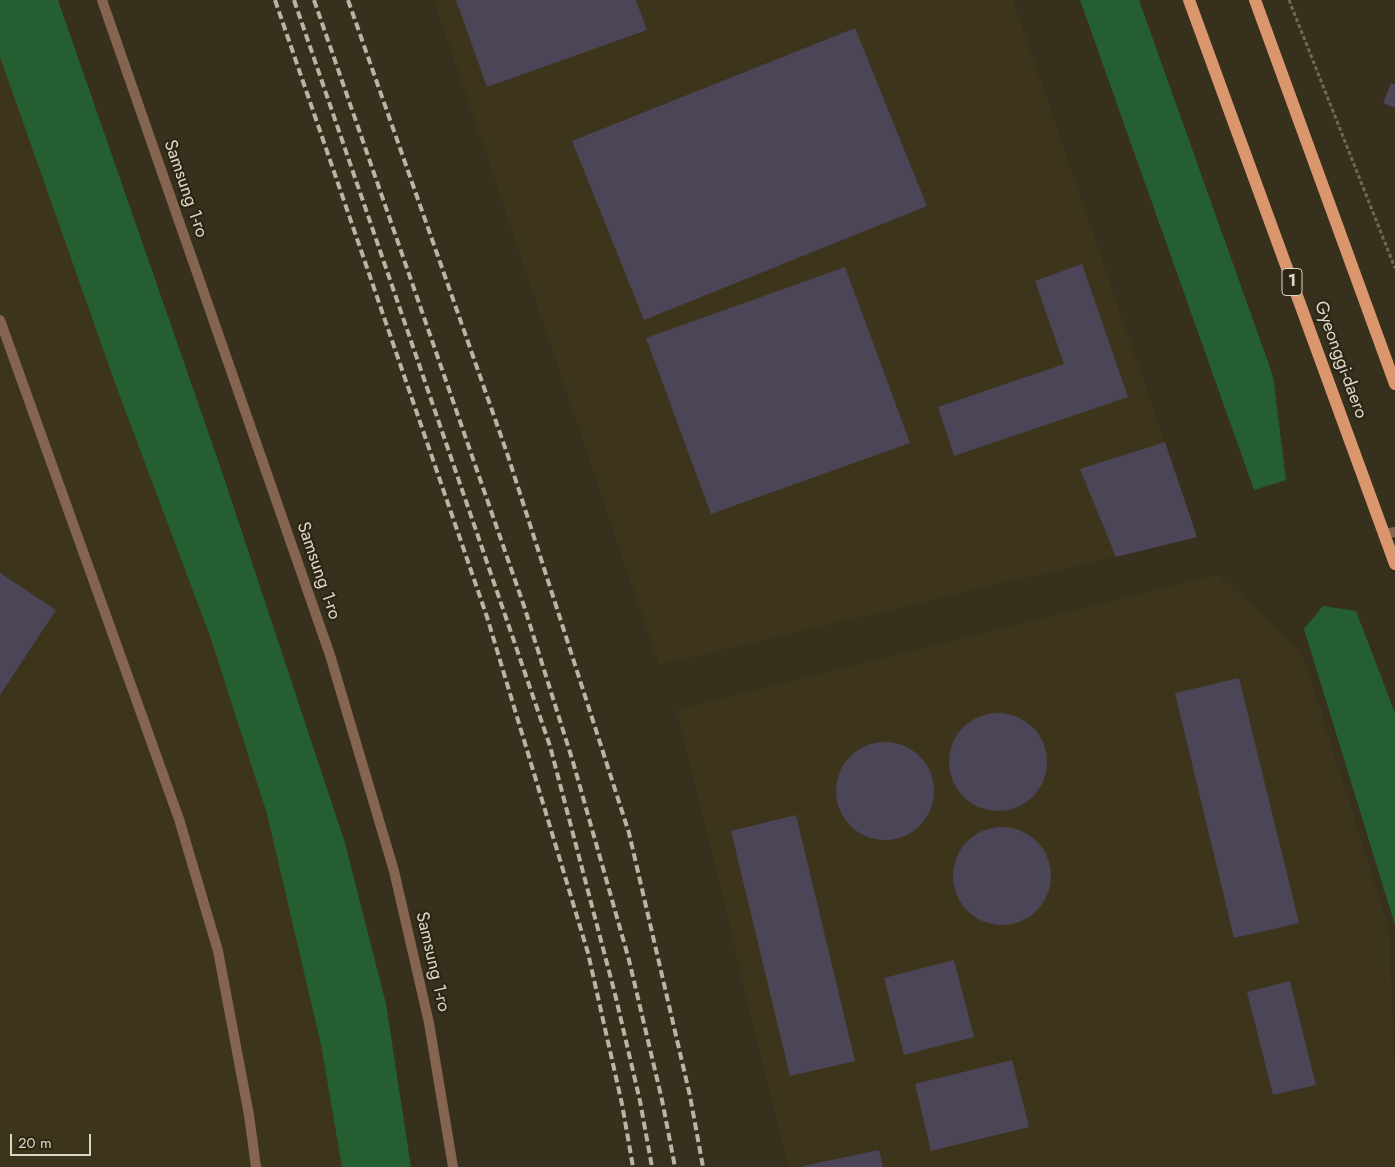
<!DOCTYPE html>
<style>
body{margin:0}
#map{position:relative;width:1395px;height:1167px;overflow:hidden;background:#36301d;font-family:Jost,sans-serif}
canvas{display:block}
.scale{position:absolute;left:10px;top:1134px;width:81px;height:22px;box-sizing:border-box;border:2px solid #dad6ca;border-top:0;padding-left:6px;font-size:15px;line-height:18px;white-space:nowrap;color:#dad6ca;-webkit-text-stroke:4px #2c2613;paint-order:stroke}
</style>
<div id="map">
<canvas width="1395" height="1167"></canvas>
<div class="scale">20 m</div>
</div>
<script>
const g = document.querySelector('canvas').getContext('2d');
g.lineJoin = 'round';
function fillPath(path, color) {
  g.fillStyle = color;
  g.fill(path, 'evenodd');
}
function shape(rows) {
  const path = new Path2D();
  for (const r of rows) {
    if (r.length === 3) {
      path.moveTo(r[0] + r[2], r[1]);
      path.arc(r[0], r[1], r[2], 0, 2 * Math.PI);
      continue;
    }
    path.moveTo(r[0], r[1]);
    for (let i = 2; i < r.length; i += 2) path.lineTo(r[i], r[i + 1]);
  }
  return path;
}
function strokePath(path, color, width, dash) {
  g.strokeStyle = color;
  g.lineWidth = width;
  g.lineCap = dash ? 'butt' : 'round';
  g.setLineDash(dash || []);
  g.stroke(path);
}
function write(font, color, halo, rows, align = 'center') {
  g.font = font + ' Jost,sans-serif';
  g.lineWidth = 4.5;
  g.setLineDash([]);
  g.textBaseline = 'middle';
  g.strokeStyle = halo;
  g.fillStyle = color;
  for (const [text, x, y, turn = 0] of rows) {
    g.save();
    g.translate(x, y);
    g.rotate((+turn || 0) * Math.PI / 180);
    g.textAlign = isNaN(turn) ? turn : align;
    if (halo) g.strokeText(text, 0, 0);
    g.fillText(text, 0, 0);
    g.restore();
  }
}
const built = shape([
 [434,0,1013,0,1197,537,659,665],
 [0,57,116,386,211,639,267,814,321,1045,342,1167,0,1167],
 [1218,575,1302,652,1389,929,1395,1074,1395,1167,788,1167,677,709]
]);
const green = shape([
 [0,0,58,0,221,469,345,843,386,1004,411,1167,342,1167,321,1045,267,814,211,639,116,386,0,57],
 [1080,0,1139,0,1273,376,1286,480,1254,490],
 [1323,606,1356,611,1395,713,1395,925,1304,629]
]);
const building = shape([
 [456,0,636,0,647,30,487,87],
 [855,28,927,206,644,320,572,141],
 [1391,83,1395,84,1395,108,1383,103],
 [1082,264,1128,397,954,456,938,407,1064,364,1035,281],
 [845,267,910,443,711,514,646,338],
 [1165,442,1197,537,1116,557,1080,469],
 [0,573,56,610,0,695],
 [1239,678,1299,923,1234,938,1175,693],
 [998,762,49],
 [885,791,49],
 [796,815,855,1061,790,1076,731,831],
 [1002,876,49],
 [954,960,974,1037,904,1055,884,978],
 [1290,981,1316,1085,1273,1095,1247,992],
 [1012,1060,1029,1127,931,1151,915,1084],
 [879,1150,883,1167,803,1167,803,1166]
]);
const path = shape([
 [1289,0,1395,268]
]);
const minor = shape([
 [0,320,179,819,218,951,249,1115,256,1167],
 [1384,534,1395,532]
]);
const tertiary = shape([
 [102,0,330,655,394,871,429,1023,453,1167]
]);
const primary = shape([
 [1189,0,1395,564],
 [1255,0,1395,384]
]);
const rail = shape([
 [275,0,487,617,588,953,622,1104,633,1167],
 [294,0,550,746,615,994,640,1101,652,1167],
 [314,0,524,606,573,762,629,960,662,1100,675,1167],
 [348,0,507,453,629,833,690,1096,703,1167]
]);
const shields = [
 [1292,282,20]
];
const shieldNames = [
 ["1",1292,282]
];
const streetNames = [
 ["Samsung 1-ro",185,189,71],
 ["Gyeonggi-daero",1340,360,70],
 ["Samsung 1-ro",318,571,71],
 ["Samsung 1-ro",432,962,77]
];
fillPath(built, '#3d351b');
fillPath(green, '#255f31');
fillPath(building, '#4c4457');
strokePath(path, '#6d6857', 3, [4, 2.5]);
strokePath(minor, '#856551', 10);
strokePath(tertiary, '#856551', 10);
strokePath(primary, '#da976d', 12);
strokePath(rail, '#b9b4a7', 4, [8, 4]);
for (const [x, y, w] of shields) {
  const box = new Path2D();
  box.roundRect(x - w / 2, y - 13.5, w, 27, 4);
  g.fillStyle = '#2c2613';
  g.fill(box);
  strokePath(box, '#dad6ca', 1);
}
write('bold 16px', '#dad6ca', null, shieldNames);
write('18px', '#dad6ca', '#2c2613', streetNames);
</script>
